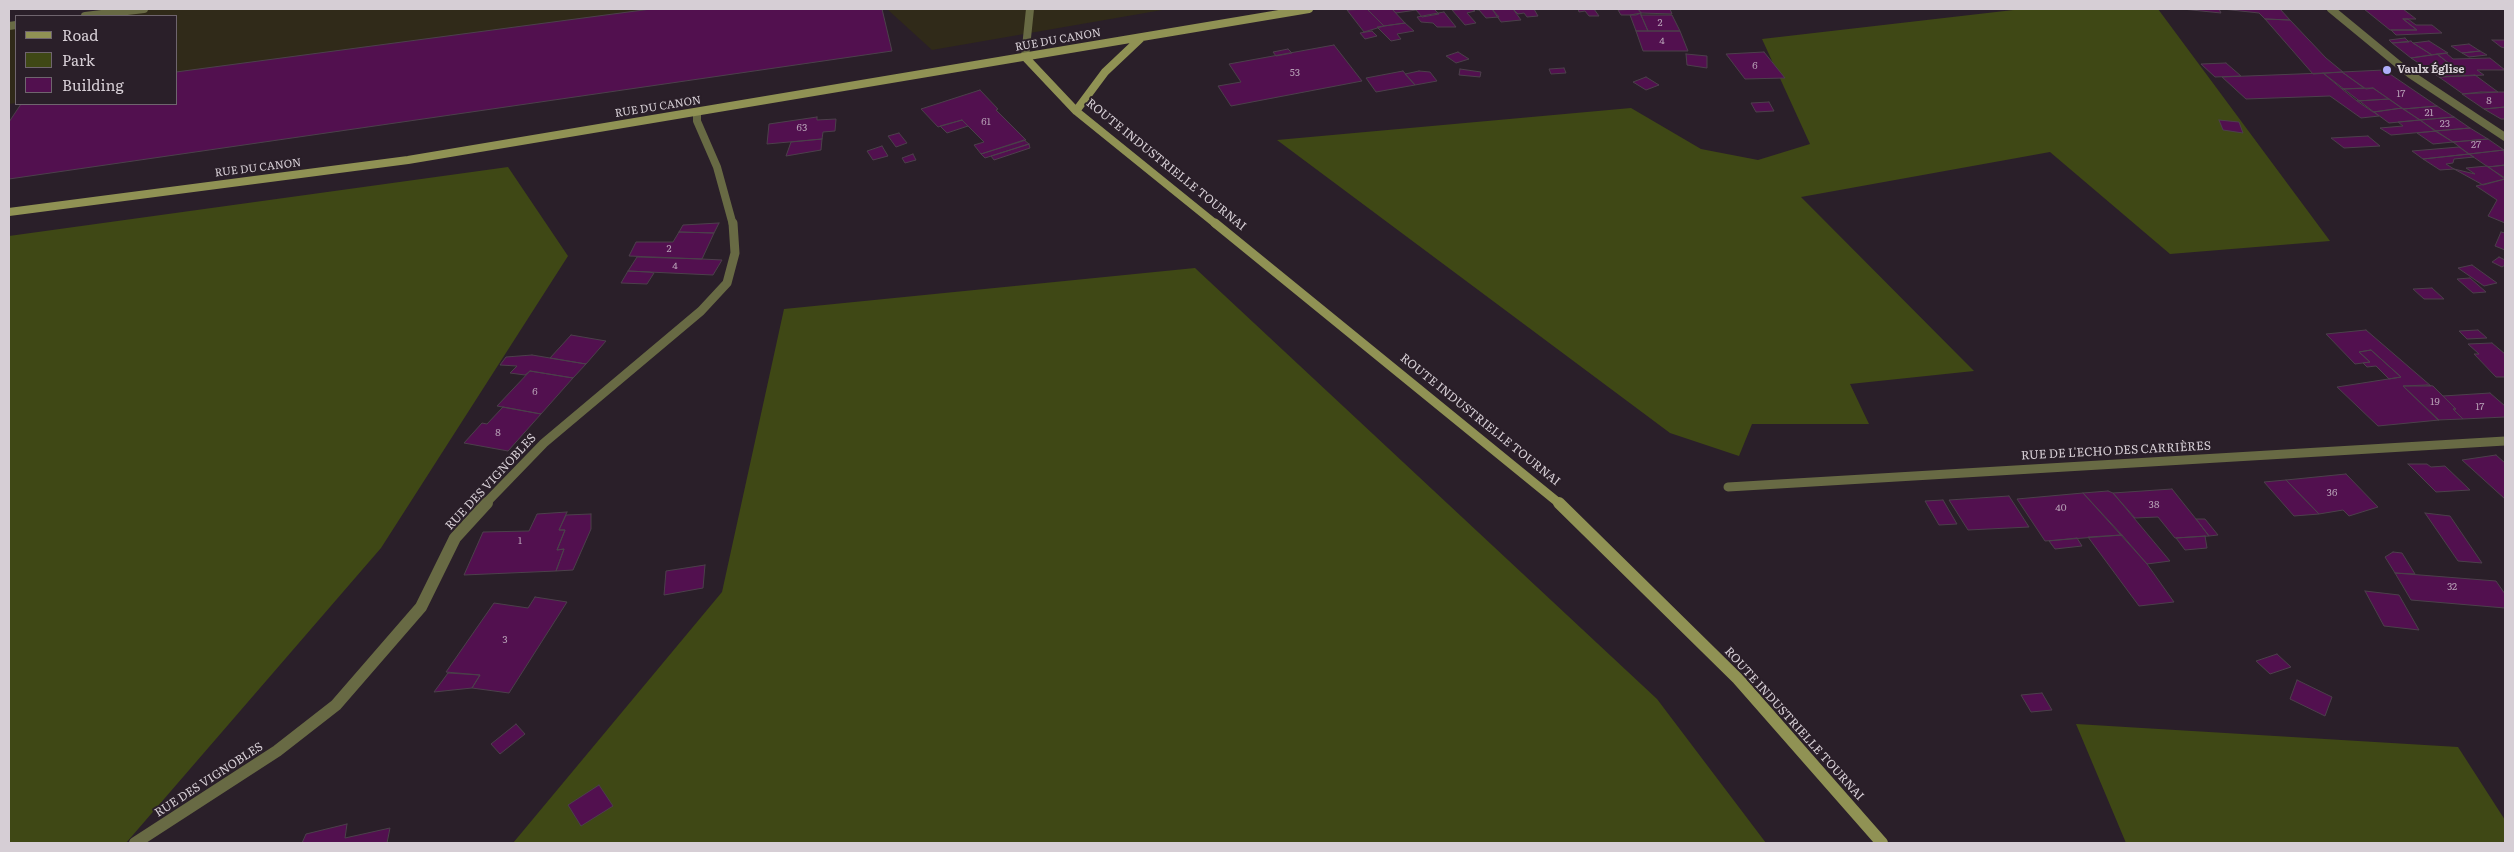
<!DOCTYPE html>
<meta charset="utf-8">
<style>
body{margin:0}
#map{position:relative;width:2514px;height:852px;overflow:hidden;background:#2a1f29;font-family:Literata,serif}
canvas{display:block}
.frame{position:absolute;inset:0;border:10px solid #d6ced5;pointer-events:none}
.legend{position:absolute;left:15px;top:15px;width:162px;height:90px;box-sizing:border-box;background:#2a1f29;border:1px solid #6f656e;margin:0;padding:6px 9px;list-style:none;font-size:15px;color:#d6ced5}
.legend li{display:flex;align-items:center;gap:10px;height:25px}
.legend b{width:25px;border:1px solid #6f656e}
</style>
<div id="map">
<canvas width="2514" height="852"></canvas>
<div class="frame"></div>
<ul class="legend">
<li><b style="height:6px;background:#909254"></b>Road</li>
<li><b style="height:14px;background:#3f4815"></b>Park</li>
<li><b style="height:14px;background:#52104f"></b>Building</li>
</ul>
</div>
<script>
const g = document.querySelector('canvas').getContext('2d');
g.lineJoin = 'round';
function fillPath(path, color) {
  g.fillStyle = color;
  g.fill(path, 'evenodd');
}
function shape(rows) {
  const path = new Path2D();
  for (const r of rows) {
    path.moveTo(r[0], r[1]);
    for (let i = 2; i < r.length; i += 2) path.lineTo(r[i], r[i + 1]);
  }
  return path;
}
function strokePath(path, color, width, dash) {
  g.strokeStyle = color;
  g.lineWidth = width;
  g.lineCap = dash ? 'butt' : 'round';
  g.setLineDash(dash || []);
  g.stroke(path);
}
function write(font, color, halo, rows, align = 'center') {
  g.font = font + ' Literata,serif';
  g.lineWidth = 4;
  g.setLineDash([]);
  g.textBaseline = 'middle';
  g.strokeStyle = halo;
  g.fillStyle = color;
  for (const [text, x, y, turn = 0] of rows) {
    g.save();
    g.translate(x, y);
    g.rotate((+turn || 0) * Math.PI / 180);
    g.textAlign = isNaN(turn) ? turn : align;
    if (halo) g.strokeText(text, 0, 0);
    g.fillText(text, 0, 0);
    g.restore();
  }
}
const industrial = shape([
 [144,9,760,9,176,83,176,16,85,16],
 [887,9,1168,9,932,50],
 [9,23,16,23,16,103,9,104]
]);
const green = shape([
 [2022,9,2158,9,2330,241,2170,254,2050,152,1801,197,1974,371,1850,384,1869,424,1752,424,1739,456,1670,433,1277,140,1631,108,1701,149,1758,160,1810,144,1762,39],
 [508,167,568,256,381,548,126,843,9,843,9,236],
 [1195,268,1657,699,1766,843,513,843,722,592,784,309],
 [2076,724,2458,747,2505,820,2505,843,2126,843]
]);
const building = shape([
 [651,9,882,9,892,51,9,179,9,122,21,104,176,104,176,72,651,9],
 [1367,9,1384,26,1364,32,1347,10,1367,9],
 [1367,9,1392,9,1405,23,1384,26,1367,9],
 [1392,9,1434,9,1439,14,1422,17,1416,10,1396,13,1392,9],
 [1472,9,1475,11,1467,13,1476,23,1465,25,1452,10,1472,9],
 [1472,9,1492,9,1499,17,1486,18,1479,10,1472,9],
 [1492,9,1513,9,1521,20,1501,22,1492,9],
 [1513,9,1534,9,1538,16,1527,17,1524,13,1518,14,1513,9],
 [1578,9,1594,9,1599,16,1589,16,1585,11,1579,12,1578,9],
 [1638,9,1641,13,1636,15,1621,15,1618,10,1638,9],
 [1638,9,1670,9,1672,14,1641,13,1638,9],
 [2182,9,2219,9,2221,13,2182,9],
 [2222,9,2280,9,2290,20,2265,19,2259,13,2222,9],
 [2364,9,2403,9,2416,19,2403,19,2417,30,2390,30,2364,9],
 [1444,12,1456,27,1437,27,1433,23,1421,22,1417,17,1444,12],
 [1641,13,1641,15,1648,31,1636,31,1630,15,1641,13],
 [1641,15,1672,15,1680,31,1648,31,1641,15],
 [2265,19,2290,20,2326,58,2343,72,2313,74,2265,19],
 [2403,19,2408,19,2416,25,2432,25,2442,33,2396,35,2391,30,2417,30,2403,19],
 [1405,23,1414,31,1397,34,1401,39,1391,41,1377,27,1405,23],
 [1372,31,1377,36,1365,39,1360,33,1372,31],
 [1636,31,1680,31,1688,51,1643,51,1636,31],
 [2405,38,2409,42,2392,43,2389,40,2405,38],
 [2492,40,2505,40,2505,48,2501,47,2492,40],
 [2411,41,2413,43,2432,55,2411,58,2392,43,2411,41],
 [2429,41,2448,53,2432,55,2413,43,2429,41],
 [2469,44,2480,51,2462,53,2451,46,2469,44],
 [1334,45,1362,81,1231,106,1218,86,1241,82,1229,64,1334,45],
 [1288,49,1292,53,1276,56,1273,52,1288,49],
 [2480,51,2487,55,2469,57,2462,53,2480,51],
 [1458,52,1469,59,1456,63,1446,56,1458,52],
 [1764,52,1785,78,1745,79,1726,54,1764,52],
 [2446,53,2453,59,2490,58,2505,70,2477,70,2484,75,2465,76,2437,54,2446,53],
 [1686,54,1707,56,1707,68,1687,65,1686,54],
 [2437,54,2465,76,2439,77,2411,58,2437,54],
 [2226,63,2241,76,2215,77,2201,64,2226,63],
 [1564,68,1566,73,1551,74,1549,69,1564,68],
 [1460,69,1481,72,1480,77,1459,75,1460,69],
 [2384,70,2437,106,2403,109,2373,88,2366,89,2342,72,2384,70],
 [1403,71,1415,85,1376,92,1366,78,1403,71],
 [1419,71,1430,72,1437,81,1415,85,1405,74,1419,71],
 [2342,72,2364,88,2342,89,2323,73,2342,72],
 [2323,73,2379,116,2361,118,2330,96,2246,99,2222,77,2323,73],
 [2475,75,2498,92,2463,94,2439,77,2475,75],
 [1646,77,1659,85,1646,90,1633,82,1646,77],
 [2373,88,2389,99,2357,101,2342,89,2373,88],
 [980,90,998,109,996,110,1026,140,981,154,974,145,984,142,962,120,938,127,921,109,980,90],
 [2481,92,2505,92,2505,107,2484,109,2462,94,2481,92],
 [2389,99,2402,108,2373,112,2357,101,2389,99],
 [1769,102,1774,111,1756,112,1751,103,1769,102],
 [2437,106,2454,117,2420,120,2403,109,2437,106],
 [2505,107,2505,119,2501,119,2484,109,2505,107],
 [2402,108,2420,120,2389,123,2374,112,2402,108],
 [817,117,817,120,836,119,835,131,823,132,822,139,767,144,769,124,817,117],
 [2454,117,2470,128,2435,131,2420,120,2454,117],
 [962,120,968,126,947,133,940,126,962,120],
 [2219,120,2239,122,2243,133,2223,130,2219,120],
 [2420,120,2436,131,2391,135,2380,128,2403,126,2398,122,2420,120],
 [2470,128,2488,139,2453,142,2435,131,2470,128],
 [2436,131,2453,142,2433,144,2417,133,2436,131],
 [899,133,907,143,896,147,888,136,899,133],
 [2368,136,2380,146,2344,148,2331,138,2368,136],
 [822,139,821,150,786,156,791,142,822,139],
 [2488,139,2504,150,2469,154,2453,142,2488,139],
 [1024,140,1029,144,985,158,981,154,1024,140],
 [1029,144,1030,148,994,160,991,156,1029,144],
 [882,146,888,156,873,160,867,151,882,146],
 [2459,147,2469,154,2423,159,2412,151,2459,147],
 [2504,150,2505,165,2488,167,2469,154,2504,150],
 [913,154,916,160,905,163,902,158,913,154],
 [2469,154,2474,157,2454,159,2453,163,2446,164,2454,169,2440,170,2423,159,2469,154],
 [2505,165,2505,178,2488,167,2505,165],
 [2487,166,2505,179,2483,185,2454,169,2475,174,2466,168,2487,166],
 [2505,179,2505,223,2488,216,2497,200,2476,186,2505,179],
 [719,223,714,233,679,232,683,225,719,223],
 [679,232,714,233,702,259,629,256,636,242,673,242,679,232],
 [2501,232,2505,233,2505,250,2495,246,2501,232],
 [637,257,702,259,722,260,713,275,628,271,637,257],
 [2499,257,2505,260,2505,265,2502,267,2492,262,2499,257],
 [2472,265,2497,283,2484,286,2458,268,2472,265],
 [628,271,649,272,654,273,647,284,621,283,628,271],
 [2470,278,2486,292,2473,293,2457,279,2470,278],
 [2432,288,2444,299,2424,299,2413,289,2432,288],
 [2366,330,2431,386,2403,386,2439,420,2378,426,2337,387,2401,377,2371,350,2359,352,2370,362,2355,364,2326,334,2366,330],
 [2478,330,2487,338,2467,339,2459,331,2478,330],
 [571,335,606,341,586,364,550,358,571,335],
 [2492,343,2505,354,2505,377,2496,377,2474,354,2479,354,2468,344,2492,343],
 [2371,350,2401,377,2389,379,2376,366,2367,367,2363,363,2370,362,2359,352,2371,350],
 [532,355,586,364,573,378,530,371,525,375,510,373,517,366,500,365,506,357,532,355],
 [530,371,573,378,541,414,497,406,530,371],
 [2427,385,2433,386,2456,409,2453,409,2463,419,2438,420,2403,386,2427,385],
 [2490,393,2505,406,2505,417,2463,419,2453,409,2456,409,2443,396,2490,393],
 [503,407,541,414,508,451,464,443,482,423,487,424,503,407],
 [2496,455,2505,463,2505,499,2462,460,2496,455],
 [2408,464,2427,464,2431,467,2445,466,2470,490,2436,492,2408,464],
 [2346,474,2378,507,2349,516,2343,510,2319,514,2286,480,2346,474],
 [2286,480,2319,514,2294,516,2264,482,2286,480],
 [2172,489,2196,519,2209,536,2175,538,2158,517,2135,518,2113,493,2172,489],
 [2108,491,2113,493,2170,561,2147,564,2083,493,2108,491],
 [2083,493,2122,535,2045,541,2017,499,2083,493],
 [2009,496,2029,527,1968,530,1949,500,2009,496],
 [1943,500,1957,524,1939,525,1925,501,1943,500],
 [567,512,559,530,565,530,557,550,564,549,556,571,464,575,483,532,529,531,537,514,567,512],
 [2425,513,2450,516,2482,563,2458,561,2425,513],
 [591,514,591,529,573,570,556,571,564,549,557,550,565,530,559,530,566,515,591,514],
 [2196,519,2205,519,2218,535,2209,536,2196,519],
 [2122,535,2147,564,2174,602,2139,606,2088,537,2122,535],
 [2205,536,2207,548,2185,550,2176,538,2205,536],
 [2077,538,2082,546,2055,549,2049,541,2077,538],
 [2393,552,2402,553,2415,574,2395,573,2385,557,2393,552],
 [705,565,703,588,664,595,666,571,705,565],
 [2395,573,2496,581,2505,594,2505,608,2411,600,2395,573],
 [2365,591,2399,595,2419,630,2384,626,2365,591],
 [535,597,567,602,509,693,472,688,480,675,446,672,494,603,528,608,535,597],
 [2277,654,2291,667,2270,674,2256,661,2277,654],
 [448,673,480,675,472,688,434,692,448,673],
 [2297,680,2332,697,2325,716,2290,699,2297,680],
 [2042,693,2052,710,2031,712,2021,695,2042,693],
 [516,724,525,734,500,754,491,744,516,724],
 [599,785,613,806,581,826,568,805,599,785],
 [347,824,345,838,390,828,387,843,302,843,306,834,347,824]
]);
const service = shape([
 [85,16,144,9],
 [9,26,16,25],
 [1025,57,1030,9]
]);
const minorFar2 = shape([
 [2331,9,2410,74,2505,137],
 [697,112,697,121,717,167,733,225]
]);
const minorFar1 = shape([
 [1728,487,2505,441],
 [485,504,544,443,701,311,727,283,735,253,733,223]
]);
const minor = shape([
 [135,843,277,751,336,705,421,607,455,538,487,503]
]);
const secondaryFar2 = shape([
 [1025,57,1076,111,1217,225],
 [1076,111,1105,72,1141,38],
 [9,212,408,160,1309,9]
]);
const secondaryFar1 = shape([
 [1215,223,1560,504]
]);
const secondary = shape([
 [1559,503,1738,679,1882,843]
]);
const markers = [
 [2387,70,5,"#afaefa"]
];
const numberNames = [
 ["2",1660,23],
 ["4",1662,41],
 ["6",1755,66],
 ["53",1295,73],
 ["17",2401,94],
 ["8",2489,101],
 ["21",2429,113],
 ["61",986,122],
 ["23",2445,124],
 ["63",802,128],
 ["27",2476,145],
 ["2",669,249],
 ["4",675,266],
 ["6",535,392],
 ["19",2435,402],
 ["17",2480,407],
 ["8",498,433],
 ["36",2332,493],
 ["38",2154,505],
 ["40",2061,508],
 ["1",520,541],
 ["32",2452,587],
 ["3",505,640]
];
const farStreetnames = [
 ["RUE DU CANON",1058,40,-10],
 ["RUE DU CANON",658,107,-9],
 ["RUE DU CANON",258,168,-7]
];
const farPoinames = [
 ["Vaulx Église",2397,70]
];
const streetNames = [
 ["ROUTE INDUSTRIELLE TOURNAI",1166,165,39],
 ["ROUTE INDUSTRIELLE TOURNAI",1480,420,39],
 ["RUE DE L'ECHO DES CARRIÈRES",2116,451,-3],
 ["RUE DES VIGNOBLES",491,482,-47],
 ["ROUTE INDUSTRIELLE TOURNAI",1794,724,48],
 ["RUE DES VIGNOBLES",209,780,-33]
];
fillPath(industrial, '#302a19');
fillPath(green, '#3f4815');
fillPath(building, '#52104f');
strokePath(building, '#4c404b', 1);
strokePath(service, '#686a44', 8);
strokePath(minorFar2, '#686a44', 8);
strokePath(minorFar1, '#686a44', 9);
strokePath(minor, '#686a44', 12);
strokePath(secondaryFar2, '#909254', 8);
strokePath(secondaryFar1, '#909254', 9);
strokePath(secondary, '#909254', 12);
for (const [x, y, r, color] of markers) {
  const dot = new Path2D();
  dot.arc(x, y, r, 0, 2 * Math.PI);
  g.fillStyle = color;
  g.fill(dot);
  strokePath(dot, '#2a1f29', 2);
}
write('10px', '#b59eb4', null, numberNames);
write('11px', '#d6ced5', '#2a1f29', farStreetnames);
write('bold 11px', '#d6ced5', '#2a1f29', farPoinames, 'left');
write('12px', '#d6ced5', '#2a1f29', streetNames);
</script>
